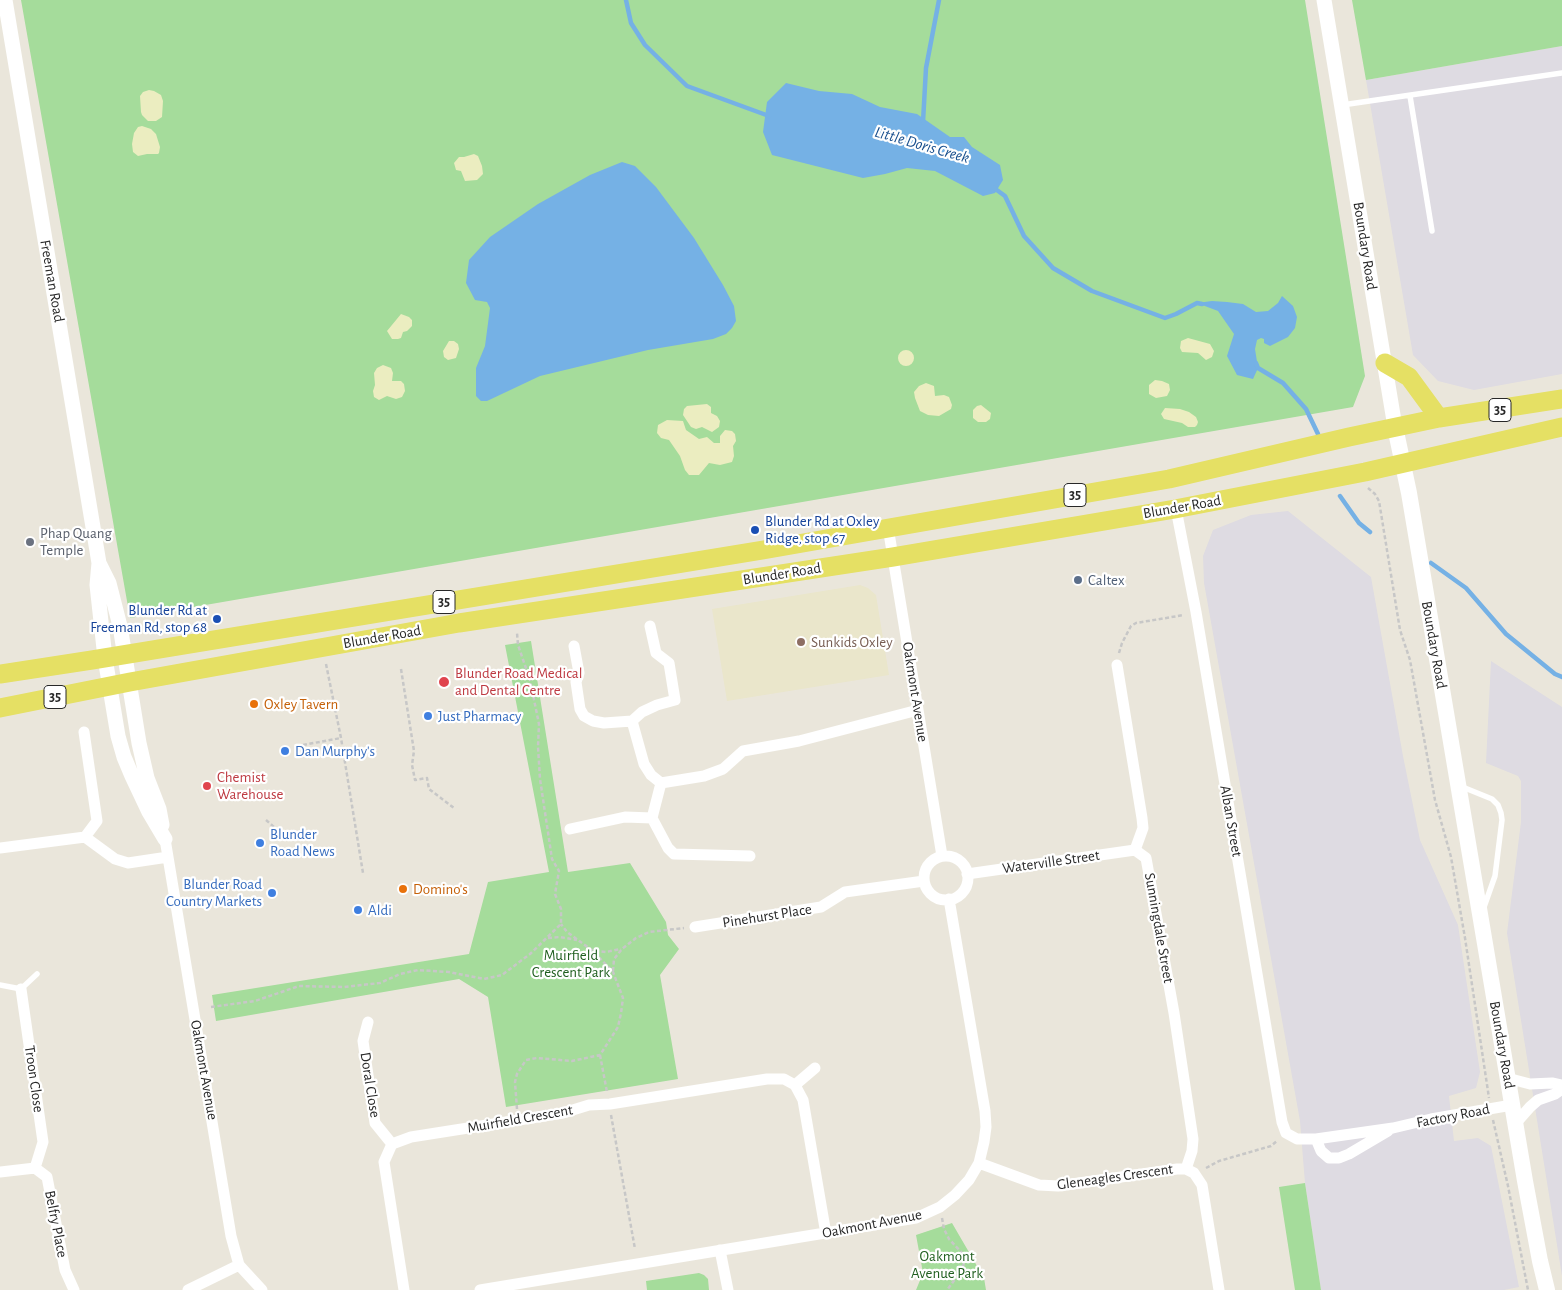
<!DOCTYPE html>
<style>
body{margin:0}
canvas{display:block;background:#eae6db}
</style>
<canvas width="1562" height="1290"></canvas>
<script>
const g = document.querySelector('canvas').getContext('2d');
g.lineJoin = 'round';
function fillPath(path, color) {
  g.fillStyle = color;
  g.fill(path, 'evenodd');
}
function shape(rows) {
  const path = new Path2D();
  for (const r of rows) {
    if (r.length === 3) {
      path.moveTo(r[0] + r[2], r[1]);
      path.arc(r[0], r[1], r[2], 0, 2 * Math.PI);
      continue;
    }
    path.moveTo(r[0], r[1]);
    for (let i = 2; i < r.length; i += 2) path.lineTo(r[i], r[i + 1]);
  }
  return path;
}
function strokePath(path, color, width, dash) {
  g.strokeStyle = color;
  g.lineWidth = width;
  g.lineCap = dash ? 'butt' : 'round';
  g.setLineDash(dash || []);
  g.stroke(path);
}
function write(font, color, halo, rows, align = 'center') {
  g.font = font + ' "Alegreya Sans",sans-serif';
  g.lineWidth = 4.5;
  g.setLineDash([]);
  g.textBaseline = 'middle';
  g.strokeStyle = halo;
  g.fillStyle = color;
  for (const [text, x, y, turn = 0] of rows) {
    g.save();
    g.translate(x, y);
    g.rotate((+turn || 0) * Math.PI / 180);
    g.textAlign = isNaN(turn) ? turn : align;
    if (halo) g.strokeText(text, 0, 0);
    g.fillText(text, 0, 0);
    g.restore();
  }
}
const industrial = shape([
 [1562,46,1562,374,1474,390,1438,381,1413,355,1366,80],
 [1288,511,1371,577,1403,756,1420,840,1458,925,1480,1072,1476,1088,1449,1096,1454,1141,1478,1138,1491,1146,1519,1287,1504,1290,1321,1290,1305,1183,1300,1121,1204,583,1203,556,1213,530,1251,515],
 [1491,661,1562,707,1562,1276,1507,933,1521,822,1521,781,1518,776,1486,763]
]);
const education = shape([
 [860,585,868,588,876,595,889,675,727,701,712,609]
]);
const green = shape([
 [21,0,1305,0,1365,376,1353,407,130,618],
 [1352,0,1562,0,1562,46,1366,80],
 [531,641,568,872,630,863,666,922,668,935,679,949,660,975,678,1079,506,1107,488,997,459,979,216,1021,212,995,469,954,488,882,549,872,505,645],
 [1305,1183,1321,1290,1295,1290,1279,1187],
 [952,1223,984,1278,986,1290,916,1290,923,1273,916,1235],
 [699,1273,704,1275,708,1279,709,1290,647,1290,646,1281]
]);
const sand = shape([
 [149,90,154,91,161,95,163,101,162,117,156,121,148,121,142,115,141,112,140,96,143,92],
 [142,126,151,129,156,134,160,147,159,153,158,154,147,154,138,156,133,152,132,144,134,133,138,127],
 [474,154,478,156,482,166,483,174,477,180,465,181,461,171,456,170,454,163,459,157,464,157],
 [401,314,409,317,412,320,412,326,407,331,403,332,401,338,398,339,392,339,387,331],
 [1188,338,1210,344,1214,351,1212,357,1206,360,1198,353,1182,352,1180,348,1181,341],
 [449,341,454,341,458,344,459,349,456,358,448,360,444,357,443,351],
 [906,358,8],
 [383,365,391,368,393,373,392,381,401,381,404,384,405,391,402,397,396,399,387,396,379,400,374,397,373,391,375,385,374,373,377,368],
 [1155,380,1162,381,1169,384,1170,390,1167,396,1156,398,1149,394,1149,385],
 [926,383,934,386,935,396,944,395,949,397,952,405,951,409,939,416,928,415,920,411,915,398,914,392,919,386],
 [707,404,711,407,711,413,717,416,720,421,719,427,712,432,702,427,696,429,691,427,683,415,684,409,687,406],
 [981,405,991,413,990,419,986,422,978,422,973,418,973,410,977,406],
 [1165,408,1180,409,1189,412,1196,417,1198,422,1197,425,1195,427,1188,427,1182,423,1164,419,1161,414],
 [667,420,683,421,686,430,699,439,707,437,714,443,720,443,720,436,725,430,732,431,735,434,736,441,733,446,734,456,732,462,720,465,709,463,699,475,689,475,685,470,680,456,669,440,661,438,657,433,658,425]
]);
const water = shape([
 [786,83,819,91,852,94,880,107,917,114,950,137,964,137,972,147,1000,165,1003,180,995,193,983,196,935,171,907,168,885,174,863,178,772,155,763,132,767,102],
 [622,162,635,166,656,187,694,238,723,285,734,306,736,321,732,328,726,334,713,339,648,350,540,376,487,401,481,401,476,396,476,368,485,346,490,308,487,302,475,300,466,283,469,260,490,237,538,204,590,175],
 [1282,296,1293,306,1297,317,1295,328,1288,337,1270,346,1264,343,1264,339,1261,338,1257,340,1255,349,1258,368,1253,379,1237,375,1227,356,1234,334,1218,311,1197,303,1212,301,1227,302,1243,304,1256,312,1268,311,1278,303]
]);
const stream = shape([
 [626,0,631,23,645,45,687,86,769,116],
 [923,122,926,68,939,0],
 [994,188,1005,196,1024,236,1053,268,1092,291,1165,318,1176,314,1197,303,1202,304],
 [1256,363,1258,368,1283,383,1306,409,1318,434],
 [1340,496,1359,523,1370,532],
 [1431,563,1466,588,1506,634,1555,674,1562,677]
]);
const path = shape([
 [1368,488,1375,494,1379,501,1400,630,1410,660,1435,800,1451,857,1465,938,1489,1098],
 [1119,653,1122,643,1131,626,1136,623,1184,615],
 [326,664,341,738,363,873],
 [401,669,414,751,412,765,415,780,427,778,429,789,454,808],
 [303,745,341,738],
 [266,820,274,827],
 [548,938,560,937,577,940],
 [595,951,606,952,621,949],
 [613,971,614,959,622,949,636,938,649,932,684,928],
 [211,1007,255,1001,299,986,344,987,380,983,400,974,418,970,449,972,484,979,502,975,530,954,561,924,561,909,555,894,559,871,552,859,540,779,538,747,539,724,530,680,518,645,517,633],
 [600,1055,607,1092],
 [517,1109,515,1082,517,1074,526,1060,537,1058,572,1061,600,1055,618,1027,621,1013,623,998,613,972,593,951,567,932,561,924],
 [611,1115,635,1249],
 [1493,1120,1508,1186,1528,1290],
 [1206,1168,1219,1161,1271,1146,1277,1141],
 [942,1218,944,1229,949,1239,962,1253,964,1263,962,1270,947,1290]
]);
const service = shape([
 [1410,96,1432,231],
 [1342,105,1562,73],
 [1460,786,1492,799,1498,805,1501,813,1502,820,1495,876,1484,907],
 [0,985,21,989,37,974]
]);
const minor = shape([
 [1175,509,1177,514,1196,612,1282,1122,1286,1133,1297,1139,1316,1139,1393,1128,1431,1119,1512,1105],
 [888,527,942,856],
 [574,646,579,673,576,682,580,709,584,716,593,721,604,723,632,721,642,712,657,705,675,700,669,663,656,653,650,626],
 [1117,665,1142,818,1143,828,1135,850],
 [632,721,644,764,651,775,661,783,652,818],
 [661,783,704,776,723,769,743,751,799,741,918,710],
 [570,829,625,817,652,818,668,848,674,854,750,856],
 [85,837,115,859,128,863,168,857],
 [165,839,231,1236,239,1265,262,1290],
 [0,848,85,837,97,821,84,732],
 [1135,850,1146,858,1174,1013,1193,1139,1192,1151,1186,1169],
 [946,878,22],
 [967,874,1135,850],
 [695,927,821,907,845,892,924,881],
 [21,989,43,1142,35,1168],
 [368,1022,363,1041,375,1123,392,1144],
 [1507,1078,1530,1084,1552,1083,1562,1085],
 [795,1085,815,1068],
 [1515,1124,1530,1107,1538,1100,1555,1094,1562,1089],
 [1316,1139,1321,1151,1329,1158,1339,1158,1349,1154,1388,1131],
 [979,1163,1039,1185,1058,1186,1177,1169,1186,1169,1194,1173,1202,1185,1219,1290],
 [0,1172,35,1168,47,1177,65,1270,74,1290],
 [720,1250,728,1290],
 [188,1290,239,1265],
 [404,1290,384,1162,392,1144,411,1137,563,1113,589,1105,610,1104,767,1079,784,1079,795,1085,803,1100,826,1234],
 [480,1290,916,1218,940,1207,955,1195,969,1180,979,1163,984,1142,986,1127,985,1111,949,899]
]);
const tertiary = shape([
 [5,0,99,563,97,585,105,658,118,736,124,757,132,776,149,812,165,839],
 [1324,0,1395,427],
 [99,563,109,583,120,626,139,743,147,778,159,809,162,825]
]);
const secondary = shape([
 [1395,427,1409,493,1525,1181,1540,1261,1547,1290]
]);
const primary = shape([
 [1385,363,1409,377,1439,418],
 [0,674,92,660,763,550,1169,479,1349,437,1439,418,1562,399],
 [0,708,130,682,459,623,893,557,1175,509,1365,472,1562,427]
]);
const markers = [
 [755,530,5,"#1a4fb4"],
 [30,542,5,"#6b7280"],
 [1078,580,5,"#5c6f8a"],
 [217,619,5,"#1a4fb4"],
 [801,642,5,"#8d6e63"],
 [444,682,6,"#e0444e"],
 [254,704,5,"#e8710a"],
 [428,716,5,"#3f7fe0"],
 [285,751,5,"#3f7fe0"],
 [207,786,5,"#e0444e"],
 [260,843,5,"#3f7fe0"],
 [403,889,5,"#e8710a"],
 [272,893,5,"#3f7fe0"],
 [358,910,5,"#3f7fe0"]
];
const shields = [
 [1500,410,22],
 [1075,495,22],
 [444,602,22],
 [55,697,22]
];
const shieldNames = [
 ["35",1500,410],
 ["35",1075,495],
 ["35",444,602],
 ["35",55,697]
];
const streetNames = [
 ["Boundary Road",1365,246,81],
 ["Freeman Road",52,281,80],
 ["Blunder Road",1182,507,-10],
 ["Blunder Road",782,574,-9],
 ["Blunder Road",382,637,-10],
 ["Boundary Road",1434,645,80],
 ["Oakmont Avenue",915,692,81],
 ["Alban Street",1231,821,80],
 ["Waterville Street",1051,862,-8],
 ["Pinehurst Place",767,916,-9],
 ["Sunningdale Street",1159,928,80],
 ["Boundary Road",1502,1045,80],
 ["Oakmont Avenue",204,1070,80],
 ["Troon Close",34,1079,82],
 ["Doral Close",370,1085,81],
 ["Factory Road",1453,1116,-11],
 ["Muirfield Crescent",520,1119,-10],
 ["Gleneagles Crescent",1115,1177,-8],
 ["Belfry Place",56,1224,79],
 ["Oakmont Avenue",872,1224,-11]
];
const transitNames = [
 ["Blunder Rd at Oxley",765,521],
 ["Ridge, stop 67",765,538],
 ["Blunder Rd at",207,610,"right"],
 ["Freeman Rd, stop 68",207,627,"right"]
];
const worshipNames = [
 ["Phap Quang",40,533],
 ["Temple",40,550]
];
const serviceNames = [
 ["Caltex",1088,580]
];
const educationNames = [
 ["Sunkids Oxley",811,642]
];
const healthNames = [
 ["Blunder Road Medical",455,673],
 ["and Dental Centre",455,690],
 ["Chemist",217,777],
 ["Warehouse",217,794]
];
const foodNames = [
 ["Oxley Tavern",264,704],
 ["Domino's",413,889]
];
const shopNames = [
 ["Just Pharmacy",438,716],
 ["Dan Murphy's",295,751],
 ["Blunder",270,834],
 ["Road News",270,851],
 ["Blunder Road",262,884,"right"],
 ["Country Markets",262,901,"right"],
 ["Aldi",368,910]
];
const parkNames = [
 ["Muirfield",571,955],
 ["Crescent Park",571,972],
 ["Oakmont",947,1256],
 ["Avenue Park",947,1273]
];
const waterNames = [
 ["Little Doris Creek",922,145,16]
];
fillPath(industrial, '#dedbe2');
fillPath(education, '#eae6cb');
fillPath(green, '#a5dc9b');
fillPath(sand, '#ebedc0');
fillPath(water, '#75b1e5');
strokePath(stream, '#75b1e5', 4.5);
strokePath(path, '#c7c7c7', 2.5, [4, 2.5]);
strokePath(service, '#fff', 5.5);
strokePath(minor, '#fff', 11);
strokePath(tertiary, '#fff', 15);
strokePath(secondary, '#fff', 16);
strokePath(primary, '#e5e064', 19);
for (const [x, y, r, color] of markers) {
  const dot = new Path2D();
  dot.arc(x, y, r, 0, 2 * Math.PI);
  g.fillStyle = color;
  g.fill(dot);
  strokePath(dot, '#fff', 2);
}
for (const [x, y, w] of shields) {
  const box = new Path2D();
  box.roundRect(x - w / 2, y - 11.5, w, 23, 4);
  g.fillStyle = '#fff';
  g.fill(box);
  strokePath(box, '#282828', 1);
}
write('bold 14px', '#282828', null, shieldNames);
write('15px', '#282828', '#fff', streetNames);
write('15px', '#164399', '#fff', transitNames, 'left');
write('15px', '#5b616d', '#fff', worshipNames, 'left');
write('15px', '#4e5e75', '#fff', serviceNames, 'left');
write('15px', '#785e54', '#fff', educationNames, 'left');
write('15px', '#be3a42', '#fff', healthNames, 'left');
write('15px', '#c56008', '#fff', foodNames, 'left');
write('15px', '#366cbe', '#fff', shopNames, 'left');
write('15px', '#205f1f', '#fff', parkNames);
write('italic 16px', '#174e8d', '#fff', waterNames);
</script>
